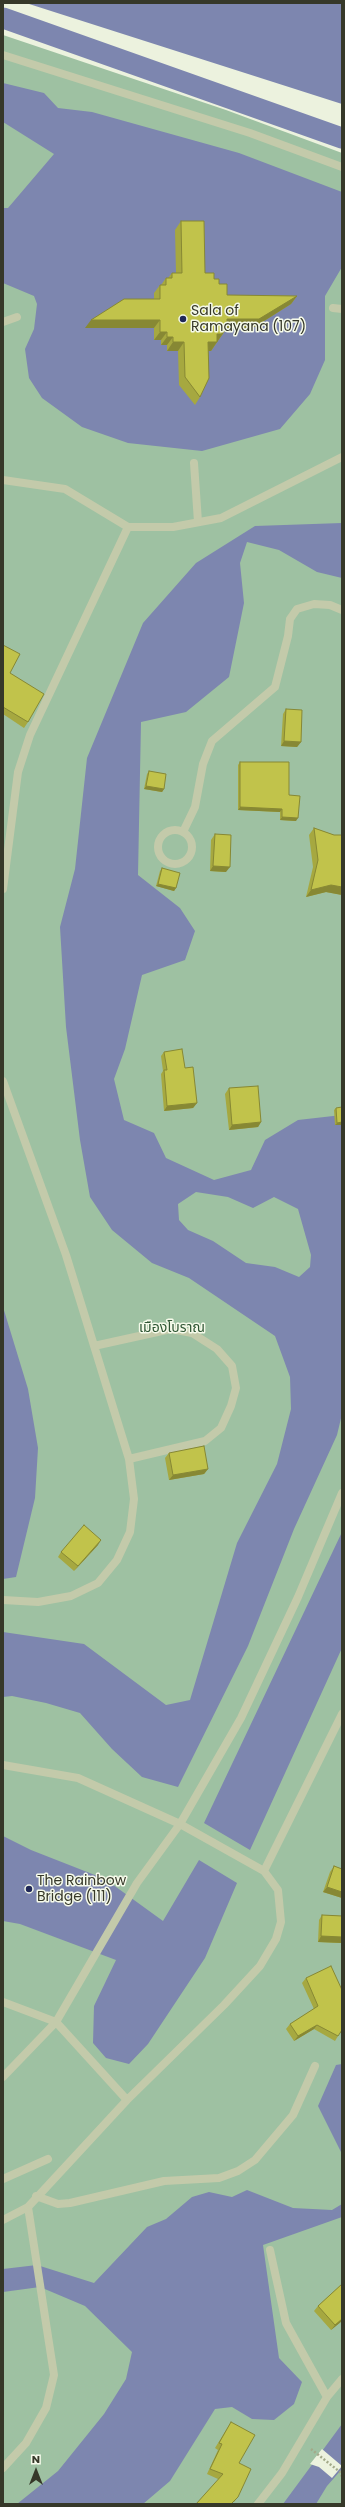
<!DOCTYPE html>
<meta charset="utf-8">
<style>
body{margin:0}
#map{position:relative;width:345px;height:2507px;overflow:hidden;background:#ecf2de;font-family:Poppins,sans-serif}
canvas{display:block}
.frame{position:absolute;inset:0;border:4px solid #363829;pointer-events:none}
.north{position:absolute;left:16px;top:2451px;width:40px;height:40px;-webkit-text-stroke:3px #f5faea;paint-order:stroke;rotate:0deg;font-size:11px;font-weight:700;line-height:16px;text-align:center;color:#363829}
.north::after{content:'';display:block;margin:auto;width:14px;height:18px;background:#363829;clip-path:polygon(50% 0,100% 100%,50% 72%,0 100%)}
</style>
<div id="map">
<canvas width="345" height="2507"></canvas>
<div class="frame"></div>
<div class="north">N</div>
</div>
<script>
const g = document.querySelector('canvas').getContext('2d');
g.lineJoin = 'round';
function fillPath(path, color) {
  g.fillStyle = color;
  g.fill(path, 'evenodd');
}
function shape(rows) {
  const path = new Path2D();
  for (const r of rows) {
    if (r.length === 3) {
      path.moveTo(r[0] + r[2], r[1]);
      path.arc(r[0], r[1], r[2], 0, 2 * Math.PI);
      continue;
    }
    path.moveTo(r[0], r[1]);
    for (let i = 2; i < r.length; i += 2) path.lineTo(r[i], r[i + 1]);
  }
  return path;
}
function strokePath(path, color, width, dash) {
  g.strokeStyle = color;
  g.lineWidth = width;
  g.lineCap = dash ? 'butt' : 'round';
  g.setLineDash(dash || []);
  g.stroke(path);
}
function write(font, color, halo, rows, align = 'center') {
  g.font = font + ' Poppins,"Noto Sans Thai",sans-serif';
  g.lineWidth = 3;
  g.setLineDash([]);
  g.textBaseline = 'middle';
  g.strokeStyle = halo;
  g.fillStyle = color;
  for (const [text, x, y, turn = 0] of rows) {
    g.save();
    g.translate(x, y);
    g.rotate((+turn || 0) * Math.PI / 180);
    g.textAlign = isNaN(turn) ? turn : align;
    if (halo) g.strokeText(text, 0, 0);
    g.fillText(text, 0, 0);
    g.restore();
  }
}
const green = shape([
 [3,35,226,110,342,153,342,2504,3,2504]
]);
const water = shape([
 [26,3,342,3,342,104],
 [3,83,44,93,58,108,92,112,239,153,342,192,342,267,325,296,325,360,310,394,280,429,202,451,128,443,82,427,42,398,29,378,25,349,34,329,37,304,34,296,3,283,3,208,8,208,54,154,3,122],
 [342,523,342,578,317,572,279,550,247,542,240,563,244,603,229,677,186,712,141,722,138,875,180,908,195,931,185,960,142,975,125,1049,114,1079,124,1120,154,1133,166,1158,214,1180,251,1170,265,1140,298,1120,342,1115,342,1414,337,1435,294,1529,248,1646,178,1787,142,1777,112,1749,80,1713,46,1703,12,1696,3,1697,3,1632,84,1644,166,1705,190,1700,237,1543,277,1464,291,1409,290,1377,275,1336,189,1278,152,1263,112,1230,90,1197,80,1140,66,1027,60,927,75,869,87,758,143,623,196,563,255,526],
 [196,1192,228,1197,253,1208,274,1197,298,1209,311,1255,310,1267,299,1277,275,1267,246,1263,213,1241,188,1230,179,1220,178,1204],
 [3,1307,28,1389,38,1448,35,1498,16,1577,3,1579],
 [342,1532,342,1648,250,1850,204,1823],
 [3,1836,31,1850,105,1879,163,1921,199,1860,237,1883,205,1958,148,2044,129,2064,106,2058,93,2043,94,2006,116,1960,20,1924,3,1921],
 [342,2064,342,2154,318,2106,336,2065],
 [247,2190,293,2208,332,2210,342,2204,342,2217,263,2245,279,2358,302,2382,294,2404,274,2420,252,2419,232,2407,215,2409,170,2481,143,2504,17,2504,58,2471,104,2414,126,2379,132,2352,85,2306,40,2287,3,2292,3,2269,37,2265,94,2283,147,2227,166,2219,192,2197,209,2192,232,2197],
 [342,2424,342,2469,327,2486,316,2504,283,2504]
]);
const pier = shape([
 [322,2449,342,2466,332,2478,319,2467,310,2464]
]);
const canal = shape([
 [3,18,342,138]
]);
const path = shape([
 [311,2449,340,2472,342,2477]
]);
const lane = shape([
 [3,55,250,133,342,167],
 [333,308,342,309],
 [3,322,17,317],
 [194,463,198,522],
 [3,480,65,489,128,527,173,527,221,518,342,457],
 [175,847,17],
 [183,832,195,807,203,764,212,741,275,687,288,636,290,619,297,609,314,604,330,605,342,610],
 [3,889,18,772,30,735,128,527],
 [3,1081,66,1255,129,1459,134,1499,130,1532,117,1560,98,1583,71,1596,38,1602,3,1600],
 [94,1346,171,1329,192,1333,217,1349,232,1366,236,1388,231,1406,221,1428,205,1441,129,1459],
 [3,1765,78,1778,180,1824,264,1871],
 [3,2002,56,2022,127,2100],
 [3,2077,56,2022,137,1883,180,1824,241,1718,298,1597,342,1493],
 [3,2179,48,2159],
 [36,2196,58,2204,70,2203,164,2181,219,2178,238,2171,255,2160,293,2115,315,2066],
 [3,2220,28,2207,127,2100,224,2005,260,1966,276,1939,281,1922,278,1890,264,1871,342,1714],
 [270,2250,286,2323,327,2397],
 [3,2468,26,2443,46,2408,54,2375,28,2207],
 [258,2504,282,2473,327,2397,342,2379]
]);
const wall = shape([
 [181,221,205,273,214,279,219,284,227,295,297,296,291,304,253,328,227,328,211,351,208,351,200,397,195,405,179,385,178,351,167,351,167,345,161,345,161,340,154,340,154,328,85,328,154,299,154,293,160,285,161,285,166,278,168,278,172,273,176,273,175,230],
 [3,645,10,673,28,722,24,728,3,714],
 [286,709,301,742,297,747,281,746,283,714],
 [240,762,289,795,296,821,280,820,280,812,238,810,238,765],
 [149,771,164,789,162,792,144,789,147,774],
 [314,828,334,835,342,835,342,895,326,892,306,897,313,867,309,835],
 [215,834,226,872,210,871,211,840],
 [162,868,176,888,174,891,156,886,160,871],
 [164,1052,185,1068,197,1103,193,1108,164,1111,161,1074,163,1071,161,1056],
 [229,1088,261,1122,258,1127,229,1130,225,1094],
 [336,1108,342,1125,335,1125,334,1110],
 [169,1453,208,1469,204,1474,169,1480,165,1458],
 [98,1545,74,1571,58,1557,61,1552],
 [334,1866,342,1869,342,1898,323,1892,330,1872],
 [322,1915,342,1916,342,1943,318,1942,319,1920],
 [306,1978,338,2036,335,2041,314,2029,294,2041,286,2029,290,2024,314,2009,302,1983],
 [342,2284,342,2321,331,2330,314,2311,318,2306],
 [231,2422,239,2463,238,2497,234,2502,218,2479,207,2474,218,2450,215,2448]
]);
const shadedWall = shape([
 [297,296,291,304,253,328,221,328,227,319],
 [91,320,160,320,154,328,85,328],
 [222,328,227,328,217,342,217,334],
 [160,332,167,332,161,340,154,340],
 [167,337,173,337,167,345,161,345],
 [173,342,184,342,178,351,167,351],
 [208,342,217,342,211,351,202,351],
 [284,741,301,742,297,747,281,746],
 [146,786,164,789,162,792,144,789],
 [240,807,282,809,280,812,238,810],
 [282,817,298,818,296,821,280,820],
 [213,866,230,867,226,872,210,871],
 [158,884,176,888,174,891,156,886],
 [331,885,342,887,342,895,326,892,306,897,311,890],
 [197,1103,193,1108,164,1111,167,1106],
 [261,1122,258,1127,229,1130,232,1125],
 [342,1122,342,1125,335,1125,337,1123],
 [208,1469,204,1474,169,1480,173,1475],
 [101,1540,98,1545,74,1571,78,1566],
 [327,1887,342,1892,342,1898,323,1892],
 [321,1936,342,1937,342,1943,318,1942],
 [317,2025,314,2029,294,2041,298,2036],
 [342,2319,342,2321,331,2330,335,2325]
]);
const building = shape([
 [181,221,204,221,205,273,214,273,214,279,219,279,219,284,227,284,227,295,297,296,259,319,227,319,227,328,222,328,222,334,217,334,217,342,208,342,209,378,200,397,185,377,184,342,173,342,173,337,167,337,167,332,160,332,160,320,91,320,124,299,160,299,160,285,166,285,166,278,172,278,172,273,182,273,181,221],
 [3,645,20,654,10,673,44,694,28,722,3,707,3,645],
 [286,709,302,710,301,742,284,741,286,709],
 [240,762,289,762,289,795,300,796,298,818,282,817,282,809,240,807,240,762],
 [149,771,166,774,164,789,146,786,149,771],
 [314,828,334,835,342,835,342,887,331,885,311,890,318,860,314,828],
 [215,834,231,835,230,867,213,866,215,834],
 [162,868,180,873,176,888,158,884,162,868],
 [182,1049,185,1068,193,1067,197,1103,167,1106,164,1070,167,1070,164,1052,182,1049],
 [258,1086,261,1122,232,1125,229,1088,258,1086],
 [342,1107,342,1122,337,1123,336,1108,342,1107],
 [204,1446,208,1469,173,1475,169,1453,204,1446],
 [84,1525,101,1540,78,1566,61,1552,84,1525],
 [334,1866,342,1869,342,1892,327,1887,334,1866],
 [322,1915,342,1916,342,1937,321,1936,322,1915],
 [331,1966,342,1990,342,2030,338,2036,317,2025,298,2036,290,2024,318,2006,306,1978,331,1966],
 [342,2284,342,2319,335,2325,318,2306,342,2284],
 [231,2422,255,2435,239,2463,251,2469,238,2497,231,2504,196,2504,223,2474,210,2469,222,2444,219,2443,231,2422]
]);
const markers = [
 [183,319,4,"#202858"],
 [29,1889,4,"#202858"]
];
const poiNames = [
 ["Sala of",191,311],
 ["Ramayana (107)",191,327],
 ["The Rainbow",37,1881],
 ["Bridge (111)",37,1897]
];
const parkNames = [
 ["เมืองโบราณ",172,1328]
];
fillPath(green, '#9ec1a2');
fillPath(water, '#7d86af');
fillPath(pier, '#ecf2de');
strokePath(canal, '#7d86af', 21);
strokePath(path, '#a3a989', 2.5, [2, 2]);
strokePath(lane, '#c3caaa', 8);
fillPath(wall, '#a6a840');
fillPath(shadedWall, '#878834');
fillPath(building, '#c1c34b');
strokePath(building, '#878834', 1);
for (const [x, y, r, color] of markers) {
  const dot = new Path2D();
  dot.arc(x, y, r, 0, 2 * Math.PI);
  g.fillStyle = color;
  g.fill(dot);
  strokePath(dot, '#f5faea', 1.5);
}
write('14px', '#363829', '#f5faea', poiNames, 'left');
write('14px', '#2e5533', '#f5faea', parkNames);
</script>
